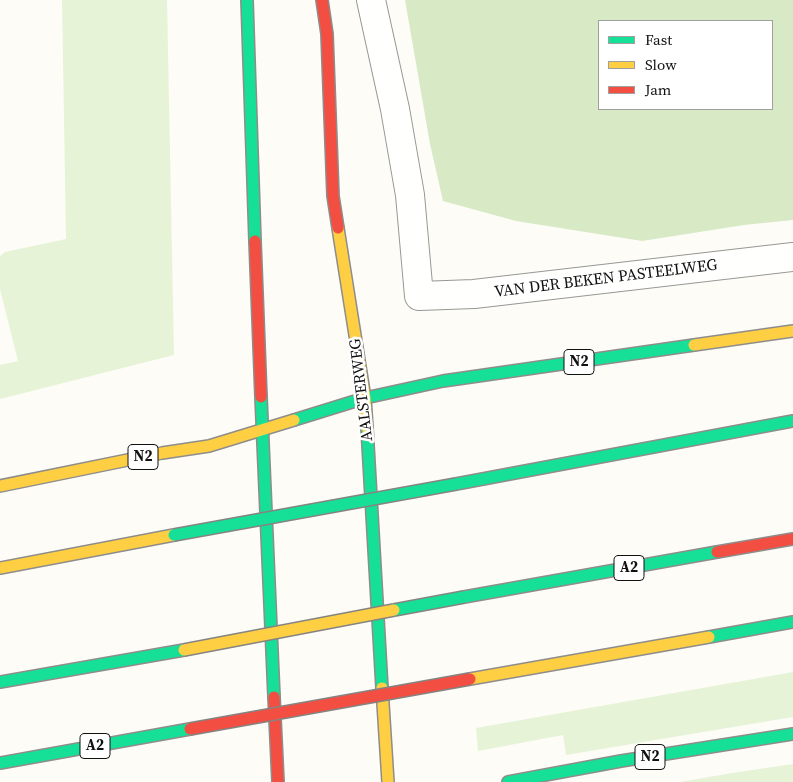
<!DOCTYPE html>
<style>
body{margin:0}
#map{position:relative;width:793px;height:782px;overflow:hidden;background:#fdfcf7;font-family:"Source Serif 4",serif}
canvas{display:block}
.legend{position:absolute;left:598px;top:20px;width:175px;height:90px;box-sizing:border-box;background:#fff;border:1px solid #a0a0a0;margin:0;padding:6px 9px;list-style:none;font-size:15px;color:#111}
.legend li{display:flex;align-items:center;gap:10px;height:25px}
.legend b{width:25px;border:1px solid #a0a0a0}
</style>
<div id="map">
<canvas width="793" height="782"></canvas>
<ul class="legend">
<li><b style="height:6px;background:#16e098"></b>Fast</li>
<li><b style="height:6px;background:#ffcf43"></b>Slow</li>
<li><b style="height:6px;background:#f24e42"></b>Jam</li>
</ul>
</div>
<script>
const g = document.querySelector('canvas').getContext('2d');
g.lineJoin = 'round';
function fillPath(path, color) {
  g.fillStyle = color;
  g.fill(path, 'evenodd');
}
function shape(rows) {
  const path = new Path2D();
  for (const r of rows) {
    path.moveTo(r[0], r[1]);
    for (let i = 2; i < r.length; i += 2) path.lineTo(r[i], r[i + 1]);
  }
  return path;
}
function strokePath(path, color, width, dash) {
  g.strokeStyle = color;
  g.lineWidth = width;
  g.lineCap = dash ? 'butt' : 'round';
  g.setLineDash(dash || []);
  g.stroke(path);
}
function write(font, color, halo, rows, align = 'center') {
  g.font = font + ' "Source Serif 4",serif';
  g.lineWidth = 5;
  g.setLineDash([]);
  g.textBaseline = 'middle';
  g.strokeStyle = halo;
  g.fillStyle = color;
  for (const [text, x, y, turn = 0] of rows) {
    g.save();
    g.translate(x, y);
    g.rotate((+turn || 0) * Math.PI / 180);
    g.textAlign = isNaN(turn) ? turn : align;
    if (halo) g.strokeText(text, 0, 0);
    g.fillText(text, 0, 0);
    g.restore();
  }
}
const green = shape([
 [62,0,167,0,174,355,0,399,0,365,18,361,0,289,0,256,5,252,66,239],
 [793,672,793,717,566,755,563,735,478,751,476,728],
 [793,764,793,782,680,782,732,773]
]);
const forest = shape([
 [405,0,793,0,793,220,744,225,642,241,516,221,443,201,430,144],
 [599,21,772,21,772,109,599,109]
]);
const street = shape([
 [371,0,395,109,410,195,419,296,474,294,793,257]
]);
const fast = shape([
 [247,0,255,241],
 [261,397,274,697],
 [294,420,365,398,443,381,694,345],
 [367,428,382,688],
 [456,484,793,421],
 [464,597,717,552],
 [709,637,793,622],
 [0,682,184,650],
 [0,763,190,729],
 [508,782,621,761,793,734]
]);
const slow = shape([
 [338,228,365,398,367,428],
 [694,345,793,331],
 [0,486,162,453,209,446,294,420],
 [0,568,174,535],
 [470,679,709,637],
 [382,688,388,782]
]);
const jam = shape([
 [322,0,327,34,333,196,338,228],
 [255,241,261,397],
 [717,552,793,539],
 [274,697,278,782]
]);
const fastBridge = shape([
 [174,535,456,484],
 [394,610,464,597]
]);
const slowBridge = shape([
 [184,650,394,610]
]);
const jamBridge = shape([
 [190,729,470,679]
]);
const shields = [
 [579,362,30],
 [143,457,30],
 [629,568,30],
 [95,746,30],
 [650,757,30]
];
const shieldNames = [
 ["N2",579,362],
 ["N2",143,457],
 ["A2",629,568],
 ["A2",95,746],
 ["N2",650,757]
];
const streetNames = [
 ["VAN DER BEKEN PASTEELWEG",606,279,-7],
 ["AALSTERWEG",362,390,-97]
];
fillPath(green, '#e7f3d7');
fillPath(forest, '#d8eac5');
strokePath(street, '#979795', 30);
strokePath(fast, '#8e8d8b', 14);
strokePath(slow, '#8e8d8b', 14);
strokePath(jam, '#8e8d8b', 14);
strokePath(street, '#fffffe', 28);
strokePath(fast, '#16e098', 11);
strokePath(slow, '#ffcf43', 11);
strokePath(jam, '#f24e42', 11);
strokePath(fastBridge, '#858482', 14, []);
strokePath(slowBridge, '#858482', 14, []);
strokePath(jamBridge, '#858482', 14, []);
strokePath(fastBridge, '#16e098', 11);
strokePath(slowBridge, '#ffcf43', 11);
strokePath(jamBridge, '#f24e42', 11);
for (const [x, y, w] of shields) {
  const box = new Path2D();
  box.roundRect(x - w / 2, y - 12.5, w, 25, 4);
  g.fillStyle = '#fff';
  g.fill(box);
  strokePath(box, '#111', 1);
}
write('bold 15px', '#111', null, shieldNames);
write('16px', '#111', '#fff', streetNames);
</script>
